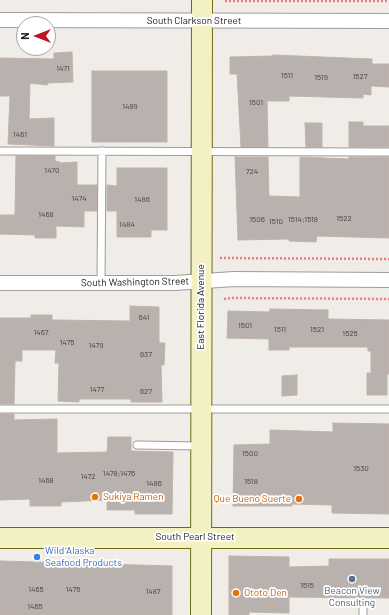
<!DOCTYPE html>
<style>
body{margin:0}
#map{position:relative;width:389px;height:615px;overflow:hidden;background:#f0ece8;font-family:Barlow,sans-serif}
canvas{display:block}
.north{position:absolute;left:16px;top:16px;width:40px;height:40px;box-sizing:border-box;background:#fff;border:1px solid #a6a6a6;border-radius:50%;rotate:270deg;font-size:11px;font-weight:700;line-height:16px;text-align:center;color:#202020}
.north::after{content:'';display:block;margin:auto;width:14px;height:18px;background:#bb1529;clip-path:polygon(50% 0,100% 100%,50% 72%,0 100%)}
</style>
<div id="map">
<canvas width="389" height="615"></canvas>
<div class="north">N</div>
</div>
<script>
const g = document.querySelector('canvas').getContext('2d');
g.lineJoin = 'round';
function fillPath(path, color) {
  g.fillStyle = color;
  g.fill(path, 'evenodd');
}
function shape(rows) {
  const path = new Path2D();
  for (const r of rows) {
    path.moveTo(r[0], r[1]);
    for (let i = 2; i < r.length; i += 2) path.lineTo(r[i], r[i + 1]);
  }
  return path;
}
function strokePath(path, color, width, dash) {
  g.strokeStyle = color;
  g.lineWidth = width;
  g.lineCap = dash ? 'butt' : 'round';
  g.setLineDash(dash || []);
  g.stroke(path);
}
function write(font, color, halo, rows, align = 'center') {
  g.font = font + ' Barlow,sans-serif';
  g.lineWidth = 3.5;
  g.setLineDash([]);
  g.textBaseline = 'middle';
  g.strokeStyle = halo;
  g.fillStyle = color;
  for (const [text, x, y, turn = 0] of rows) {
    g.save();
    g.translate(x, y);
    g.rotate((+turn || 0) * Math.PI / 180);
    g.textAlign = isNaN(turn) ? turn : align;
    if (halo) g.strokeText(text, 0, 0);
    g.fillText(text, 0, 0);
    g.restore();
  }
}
const building = shape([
 [72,52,73,82,48,83,47,85,30,83,29,119,54,118,54,146,8,144,10,96,0,96,0,58,54,59,54,53,72,52],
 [273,55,372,59,372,64,389,64,389,87,371,86,371,95,363,94,363,98,289,96,289,101,267,101,268,147,241,147,237,74,230,74,230,57,273,56,273,55],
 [92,71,167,71,167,142,92,142,92,71],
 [349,122,363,122,363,126,389,126,389,147,349,147,349,122],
 [305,123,322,123,322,147,306,147,305,123],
 [16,156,55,156,55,161,60,162,60,163,77,162,77,185,97,185,97,211,84,211,84,227,56,226,56,238,35,238,35,235,0,234,0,215,15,215,16,156],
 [235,157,268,157,269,196,300,197,300,157,349,159,349,157,389,157,389,238,317,236,316,242,289,241,289,239,238,240,235,157],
 [117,168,167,168,167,230,151,230,151,237,117,237,117,211,107,211,107,185,117,186,117,168],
 [130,306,159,307,159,343,165,343,164,365,161,365,162,402,131,402,131,399,79,399,79,402,58,401,59,363,55,363,56,350,22,350,22,361,15,361,14,404,0,404,0,318,31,318,31,315,52,315,52,320,130,321,130,306],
 [270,309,328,310,328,319,389,320,389,374,387,374,387,395,367,395,367,373,371,373,371,351,368,351,368,347,289,347,289,350,269,350,269,339,227,338,228,311,270,312,270,309],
 [297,375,297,395,282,396,282,376,297,375],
 [0,414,14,414,14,420,57,419,57,453,107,452,108,437,131,437,131,451,173,452,172,514,135,514,135,510,107,510,107,500,61,502,61,506,30,506,30,499,0,500,0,414],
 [333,423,389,424,389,514,332,513,332,505,292,504,292,506,233,506,234,445,270,444,270,430,333,432,333,423],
 [229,556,289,557,289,567,329,566,329,559,389,559,389,598,289,597,289,613,249,612,249,615,229,615,229,556],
 [0,561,172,566,172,615,0,615,0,561]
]);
const path = shape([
 [225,1,389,1],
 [220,258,389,259],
 [224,299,231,298,389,299]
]);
const lane = shape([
 [0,151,389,152],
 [101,283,102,151],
 [0,409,389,409],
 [137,445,200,446],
 [363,609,363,615]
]);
const street = shape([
 [0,20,389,21],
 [0,283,175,283,234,279,389,280]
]);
const secondary = shape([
 [0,538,389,538],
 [201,615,202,0]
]);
const markers = [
 [95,497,4,"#e8710a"],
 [299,499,4,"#e8710a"],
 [37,557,4,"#3f7fe0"],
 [352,579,4,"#5c6f8a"],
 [236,593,4,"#e8710a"]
];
const numberNames = [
 ["1471",63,68],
 ["1511",287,75],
 ["1527",360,76],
 ["1519",321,77],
 ["1501",256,102],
 ["1489",130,106],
 ["1461",20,134],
 ["1470",52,170],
 ["724",252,171],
 ["1474",79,198],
 ["1486",142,199],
 ["1468",46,214],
 ["1522",344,218],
 ["1506",257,219],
 ["1514;1518",303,219],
 ["1510",276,221],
 ["1484",127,224],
 ["641",144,317],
 ["1501",245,325],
 ["1511",280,329],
 ["1521",317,329],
 ["1467",41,332],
 ["1525",350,333],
 ["1475",67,342],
 ["1479",96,345],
 ["637",146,354],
 ["1477",97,389],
 ["627",146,391],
 ["1500",250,453],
 ["1530",361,468],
 ["1478;1476",119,473],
 ["1472",88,476],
 ["1468",46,480],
 ["1518",251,481],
 ["1486",154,483],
 ["1515",307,585],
 ["1465",36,589],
 ["1475",73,589],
 ["1487",153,591],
 ["1465",35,606]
];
const streetNames = [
 ["South Clarkson Street",194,21],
 ["South Washington Street",135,282,-1],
 ["East Florida Avenue",201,307,-90],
 ["South Pearl Street",195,537]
];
const foodNames = [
 ["Sukiya Ramen",103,497],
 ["Que Bueno Suerte",291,499,"right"],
 ["Ototo Den",244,593]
];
const shopNames = [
 ["Wild Alaska",45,551],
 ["Seafood Products",45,563]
];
const serviceNames = [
 ["Beacon View",352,591],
 ["Consulting",352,603]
];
fillPath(building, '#b9b1ad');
strokePath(building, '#c0b2ab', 1);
strokePath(lane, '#9d9d9d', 9);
strokePath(street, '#9d9d9d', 16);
strokePath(secondary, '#6d6c11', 22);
strokePath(path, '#ec7d7e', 2.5, [2, 2]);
strokePath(lane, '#fff', 7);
strokePath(street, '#fff', 14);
strokePath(secondary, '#f3f0c2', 20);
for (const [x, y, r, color] of markers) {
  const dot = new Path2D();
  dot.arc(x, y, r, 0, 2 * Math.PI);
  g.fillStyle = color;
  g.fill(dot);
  strokePath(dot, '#fff', 1.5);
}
write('8px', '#464443', null, numberNames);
write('10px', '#202020', '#fff', streetNames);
write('10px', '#c56008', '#fff', foodNames, 'left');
write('10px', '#366cbe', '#fff', shopNames, 'left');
write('10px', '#4e5e75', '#fff', serviceNames);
</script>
